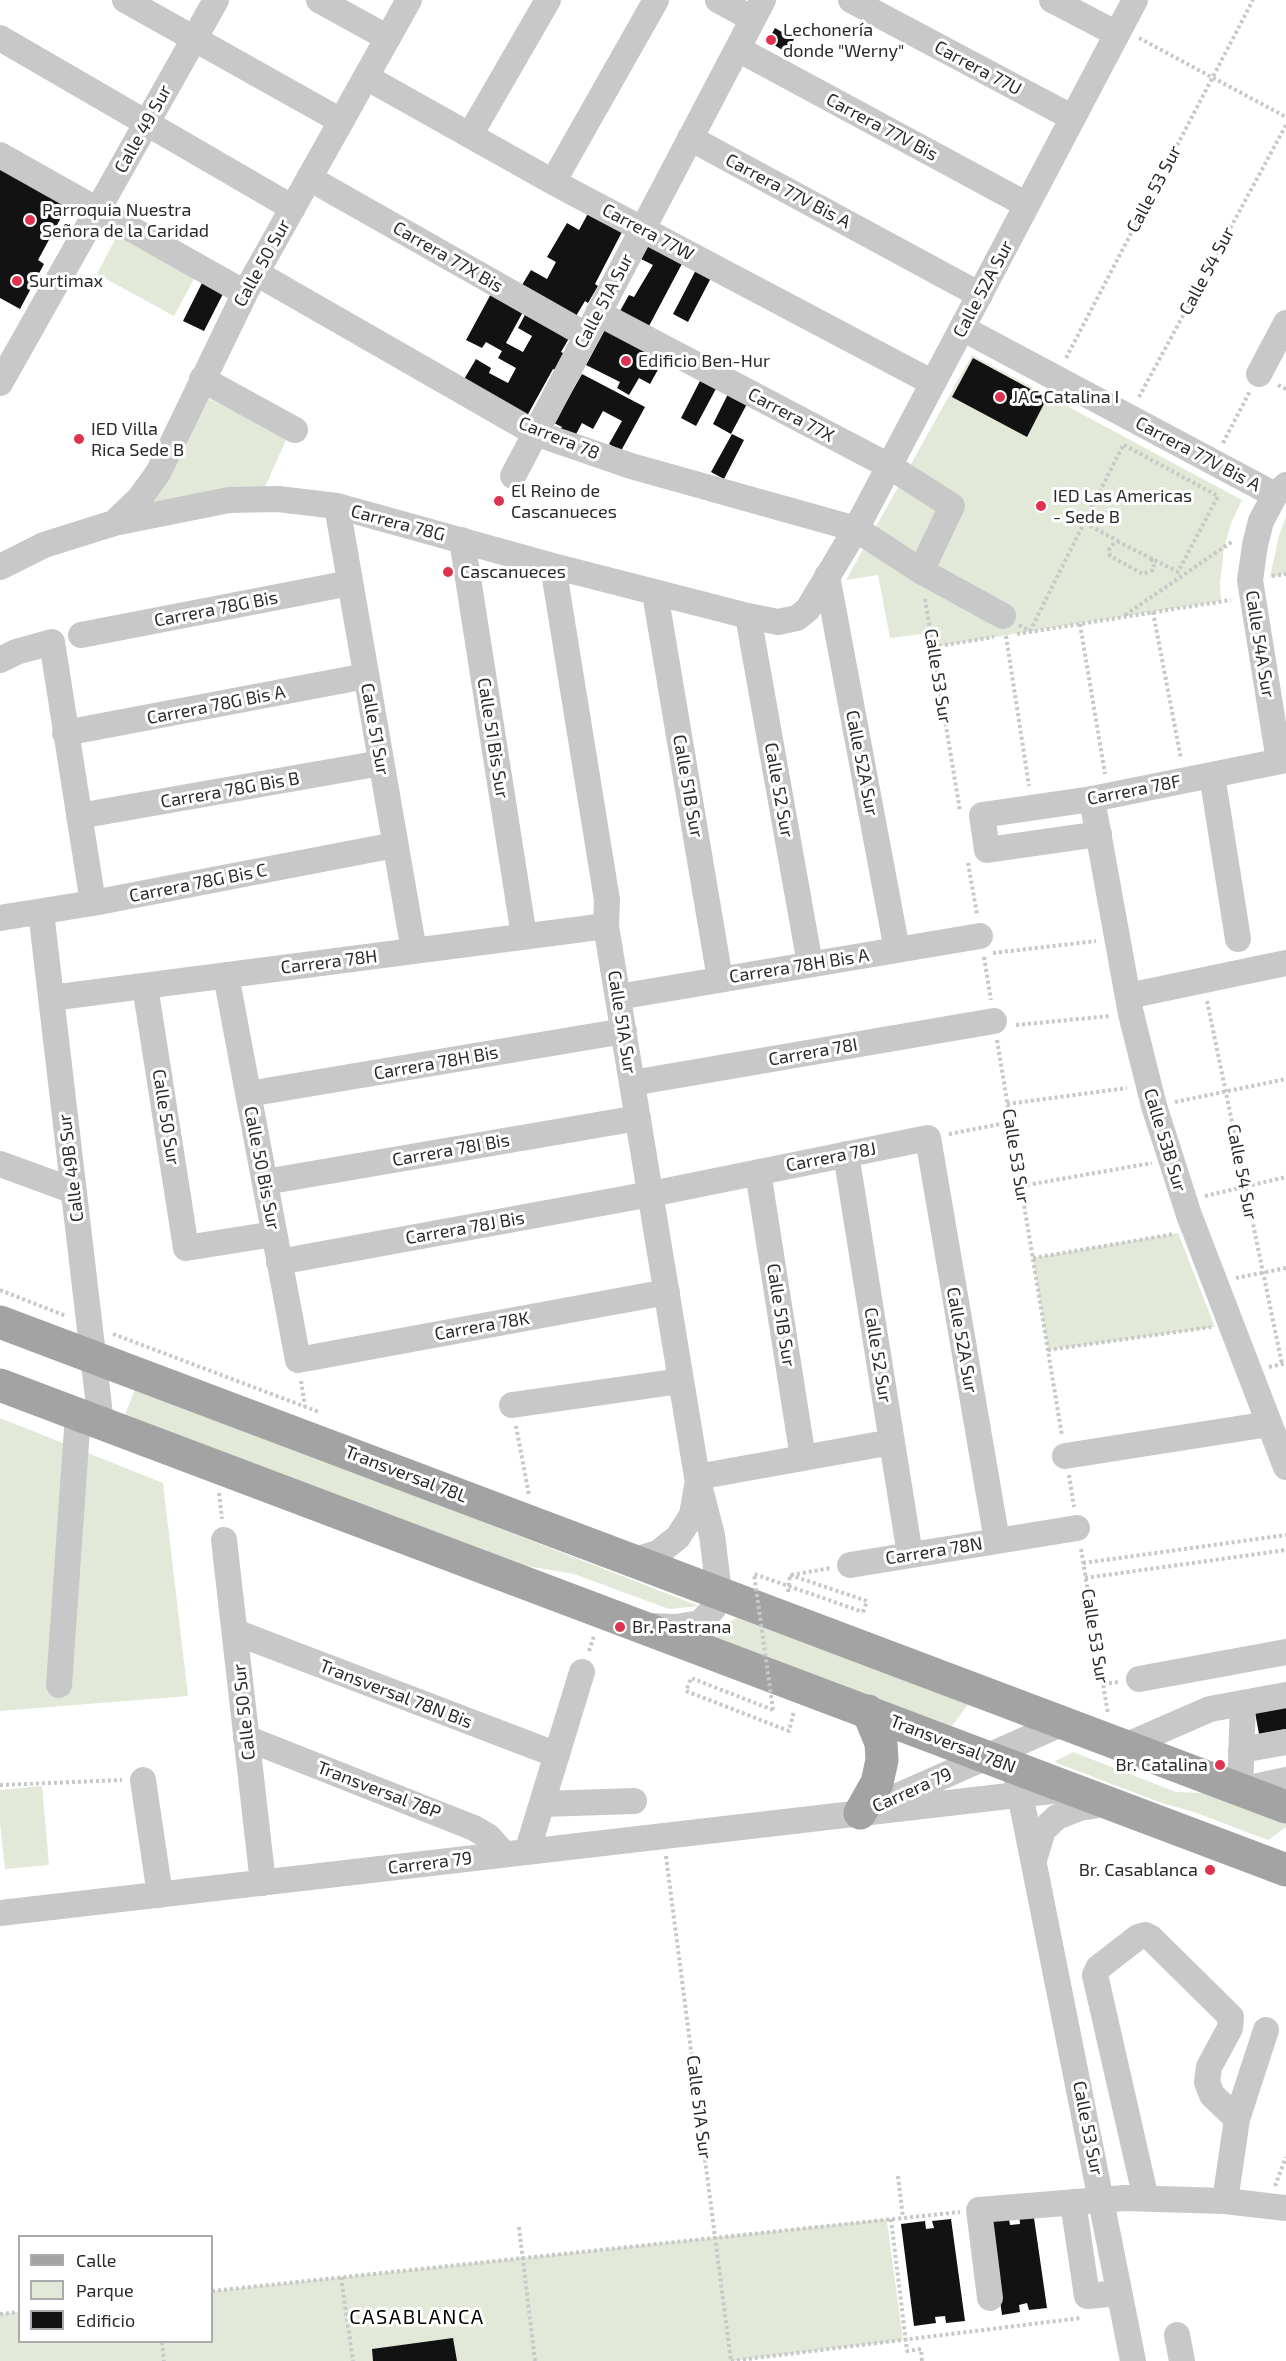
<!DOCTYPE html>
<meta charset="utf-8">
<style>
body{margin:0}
#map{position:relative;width:1286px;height:2361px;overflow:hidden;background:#fff;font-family:"Exo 2",sans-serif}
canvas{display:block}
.legend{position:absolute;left:18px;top:2235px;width:195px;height:108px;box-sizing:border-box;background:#fff;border:2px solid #aaa;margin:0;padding:8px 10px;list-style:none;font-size:18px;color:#2b2b2b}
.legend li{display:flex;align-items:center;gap:12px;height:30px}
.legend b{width:30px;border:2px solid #aaa}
</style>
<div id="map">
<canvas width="1286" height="2361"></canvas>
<ul class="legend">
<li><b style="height:8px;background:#a3a3a3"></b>Calle</li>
<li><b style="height:16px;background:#e3e9d9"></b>Parque</li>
<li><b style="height:16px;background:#121212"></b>Edificio</li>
</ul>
</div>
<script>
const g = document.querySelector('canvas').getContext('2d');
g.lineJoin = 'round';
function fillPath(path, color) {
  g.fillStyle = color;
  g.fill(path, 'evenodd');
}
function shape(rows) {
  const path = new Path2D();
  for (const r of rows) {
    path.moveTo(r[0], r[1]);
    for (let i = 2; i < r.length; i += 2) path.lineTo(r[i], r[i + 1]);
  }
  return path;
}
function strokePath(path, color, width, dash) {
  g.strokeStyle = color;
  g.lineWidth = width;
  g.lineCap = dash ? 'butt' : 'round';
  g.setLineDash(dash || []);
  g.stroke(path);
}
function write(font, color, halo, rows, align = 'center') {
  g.font = font + ' "Exo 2",sans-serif';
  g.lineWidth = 6;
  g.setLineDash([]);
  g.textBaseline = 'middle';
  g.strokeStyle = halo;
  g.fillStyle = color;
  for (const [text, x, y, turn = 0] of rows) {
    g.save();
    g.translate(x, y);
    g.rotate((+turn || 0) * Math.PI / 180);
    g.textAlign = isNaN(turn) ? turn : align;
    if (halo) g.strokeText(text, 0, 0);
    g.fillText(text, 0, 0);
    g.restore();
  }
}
const green = shape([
 [118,234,195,277,174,316,97,274],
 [972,355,1242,500,1231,523,1224,548,1220,582,1221,601,933,647,930,633,890,638,878,575,846,580],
 [206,397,287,438,265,487,145,507,162,490,172,472],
 [1286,517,1286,574,1270,577,1279,535],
 [1178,1233,1215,1327,1048,1350,1033,1258],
 [136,1387,699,1606,669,1609,574,1574,503,1562,125,1415],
 [0,1418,163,1483,188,1696,0,1711],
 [737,1618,969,1703,952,1726,702,1636],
 [1073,1752,1176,1792,1206,1793,1286,1822,1286,1827,1268,1840,1194,1812,1162,1803,1054,1762],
 [42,1786,49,1865,5,1869,0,1824,0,1790],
 [886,2214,903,2340,732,2361,0,2361,0,2314,19,2312,20,2342,212,2342,212,2291,886,2219]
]);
const building = shape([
 [775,28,794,39,787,53,768,41],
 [0,163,70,201,38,260,44,264,20,309,0,298],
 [590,210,623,230,595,284,598,286,588,303,585,301,573,321,519,290,531,270,547,279,556,262,547,257,567,223,579,230],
 [651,241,684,260,649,326,620,311,629,295,634,297,653,265,641,259],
 [697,268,712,276,688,322,673,314],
 [204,279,225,290,204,331,183,321],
 [492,292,524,310,506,343,523,352,532,336,518,328,527,311,571,335,561,352,565,354,556,370,553,369,527,416,463,381,476,359,491,368,489,373,508,383,516,368,498,358,502,351,486,342,482,348,466,340],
 [607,326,665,357,650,384,639,378,629,395,617,388,620,382,586,365],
 [973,358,1047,398,1027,437,952,397],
 [582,374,645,407,621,451,609,444,622,421,603,411,593,429,582,423,574,438,560,431,562,427,554,423],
 [702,377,718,385,696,426,681,418],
 [729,392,748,402,731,434,713,424],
 [732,434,744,440,724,479,711,472],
 [1286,1702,1286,1729,1259,1734,1254,1707],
 [1033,2211,1047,2308,1029,2310,1027,2303,1019,2305,1020,2312,1002,2315,988,2216,1008,2213,1010,2225,1020,2224,1019,2213],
 [951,2219,965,2321,946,2323,945,2316,935,2317,936,2323,914,2326,901,2224,925,2221,926,2229,934,2228,932,2221],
 [453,2338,457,2361,373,2361,372,2349]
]);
const path = shape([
 [1139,38,1286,117],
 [1066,358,1253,0],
 [1278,385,1286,389],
 [1139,397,1286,125],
 [1223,443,1250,391],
 [1124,445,1218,496,1178,572,1119,542,1112,545,1109,550,1110,556,1143,574,1153,570,1154,563,1151,559],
 [1085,523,1118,541],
 [1272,576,1286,574],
 [925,599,960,811],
 [1153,612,1181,759],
 [1125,615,1233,541],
 [1080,624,1105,774],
 [1019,625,1030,631,1123,445],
 [1017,634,1231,600],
 [1006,636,1029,786],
 [933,647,994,637],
 [968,863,977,914],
 [993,953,1096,941],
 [984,957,991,1000],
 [1207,1001,1282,1364],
 [1016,1025,1110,1016],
 [997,1040,1062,1436],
 [1175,1102,1286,1079],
 [1007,1104,1127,1088],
 [949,1134,1011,1122],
 [1021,1186,1152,1163],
 [1205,1196,1286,1177],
 [1033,1258,1174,1234],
 [1236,1278,1286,1268],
 [0,1290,66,1316],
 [113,1334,319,1412],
 [1048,1350,1211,1327],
 [1269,1367,1286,1363],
 [301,1381,305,1406],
 [516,1426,529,1495],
 [1069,1475,1074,1507],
 [219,1493,222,1519],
 [1081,1549,1108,1714],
 [1083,1563,1286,1535],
 [790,1575,867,1601,863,1612],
 [791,1575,831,1568],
 [1085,1578,1286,1550],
 [788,1592,790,1575],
 [589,1651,594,1636],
 [1103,1684,1118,1682],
 [773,1710,691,1678,686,1691,789,1731,794,1711],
 [0,1785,122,1780],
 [666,1856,731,2361],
 [898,2176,903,2218],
 [1275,2186,1286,2157],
 [891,2219,907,2351,921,2349,922,2361],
 [519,2227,535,2361],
 [341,2277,353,2361],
 [212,2291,960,2212],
 [0,2314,20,2312],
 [162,2342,164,2361],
 [731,2361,1081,2318]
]);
const minor = shape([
 [125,0,341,121],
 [319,0,388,38],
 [718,0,753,19],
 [851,0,1073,118],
 [1052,0,1117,34],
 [0,38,293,208],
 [738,49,1027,205],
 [366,77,553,182,933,383],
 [470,135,548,0],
 [690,138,980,295],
 [0,155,245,293],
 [309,178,586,335],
 [553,182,656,0],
 [256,273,535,433,631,466,856,529,921,571,1003,616],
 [598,313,889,466,952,506,921,571],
 [962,328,1275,495],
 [1259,374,1286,323],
 [202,379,295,430],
 [0,383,216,0],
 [513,476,763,0],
 [337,506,414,951],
 [114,523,139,499,158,473,245,293,409,0],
 [462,540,524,936],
 [553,566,607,900,606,926,697,1477,712,1535,719,1592,713,1609,700,1623,676,1627,652,1626],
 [0,567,44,545,114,523,229,500,278,499,337,506,553,566,748,616,778,622,797,618,808,609,856,529,1135,0],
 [827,576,897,950],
 [655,593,720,979],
 [748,616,810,964],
 [81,635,350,583],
 [0,660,16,652,52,642,93,903],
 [65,733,366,676],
 [1279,761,1250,580,1255,545,1261,521,1275,495,1286,485],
 [1212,775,1238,939],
 [1092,799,1131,1014,1154,1106,1189,1215,1286,1467],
 [79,816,381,763],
 [1099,834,987,850,982,815,1092,799,1286,760],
 [41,912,101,1423],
 [0,918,93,903,395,845],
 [226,975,298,1360,667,1292],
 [145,986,186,1248,274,1234],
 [1128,996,1286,963],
 [618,997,980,936],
 [51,998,606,926],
 [632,1083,994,1021],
 [248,1094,624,1031],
 [846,1154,910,1555],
 [0,1164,74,1191],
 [758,1172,803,1458],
 [265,1182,638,1118],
 [279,1262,651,1194,928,1138,997,1541],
 [512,1405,681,1381],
 [1065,1456,1269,1424],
 [697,1477,892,1442],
 [224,1540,263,1883],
 [635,1560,658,1553,678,1537,692,1515,697,1486],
 [850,1565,1077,1528],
 [235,1632,557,1755],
 [1139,1679,1286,1652],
 [59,1685,78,1415],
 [1243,1703,1240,1790,1286,1780],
 [246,1738,474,1828,489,1837,504,1854],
 [1125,1746,1210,1709,1286,1695],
 [1241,1750,1286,1742],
 [1017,1779,1133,2361],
 [143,1780,160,1895],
 [882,1803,1063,1723],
 [542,1804,634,1801],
 [527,1852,582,1672],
 [1034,1860,1043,1830,1057,1817,1080,1808,1111,1803],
 [0,1913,1069,1789],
 [1146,2199,1095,1975,1098,1968,1138,1937,1145,1935,1151,1938,1231,2017,1230,2028,1209,2067,1207,2082,1212,2095,1237,2119],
 [1225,2201,1237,2119,1266,2030],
 [1073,2202,1087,2296,1119,2293],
 [990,2298,979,2210,1125,2198,1225,2201,1286,2208],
 [1177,2335,1182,2361]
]);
const major = shape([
 [0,1322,1286,1807],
 [0,1385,1286,1870],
 [860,1813,877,1783,882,1760,881,1743,868,1711]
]);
const pathBridge = shape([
 [773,1710,754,1574,863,1612]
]);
const markers = [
 [771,40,6,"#de324f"],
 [30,220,6,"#de324f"],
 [17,281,6,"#de324f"],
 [626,361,6,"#de324f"],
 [1000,397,6,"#de324f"],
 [79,439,6,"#de324f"],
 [499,501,6,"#de324f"],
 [1041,506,6,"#de324f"],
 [448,572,6,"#de324f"],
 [620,1627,6,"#de324f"],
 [1220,1765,6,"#de324f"],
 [1210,1870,6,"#de324f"]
];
const poiNames = [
 ["Lechonería",783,30],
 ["donde \"Werny\"",783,51],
 ["Parroquia Nuestra",42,210],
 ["Señora de la Caridad",42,231],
 ["Surtimax",29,281],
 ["Edificio Ben-Hur",638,361],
 ["JAC Catalina I",1012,397],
 ["IED Villa",91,429],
 ["Rica Sede B",91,450],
 ["El Reino de",511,491],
 ["Cascanueces",511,512],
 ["IED Las Americas",1053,496],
 ["- Sede B",1053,517],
 ["Cascanueces",460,572],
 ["Br. Pastrana",632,1627],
 ["Br. Catalina",1208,1765,"right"],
 ["Br. Casablanca",1198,1870,"right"]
];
const streetNames = [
 ["Carrera 77U",978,68,28],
 ["Carrera 77V Bis",882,127,28],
 ["Calle 49 Sur",143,129,-61],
 ["Calle 53 Sur",1154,189,-62],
 ["Carrera 77V Bis A",788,191,28],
 ["Carrera 77W",648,232,28],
 ["Carrera 77X Bis",448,257,30],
 ["Calle 50 Sur",262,263,-61],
 ["Calle 54 Sur",1207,271,-62],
 ["Calle 52A Sur",983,289,-62],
 ["Calle 51A Sur",604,301,-62],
 ["Carrera 77X",791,415,28],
 ["Carrera 78",559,438,22],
 ["Carrera 77V Bis A",1198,454,28],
 ["Carrera 78G",398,523,15],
 ["Carrera 78G Bis",216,609,-11],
 ["Calle 54A Sur",1260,644,81],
 ["Calle 53 Sur",938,676,81],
 ["Carrera 78G Bis A",216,705,-11],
 ["Calle 51 Sur",375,729,80],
 ["Calle 51 Bis Sur",493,738,81],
 ["Calle 52A Sur",862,763,79],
 ["Calle 51B Sur",688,786,80],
 ["Carrera 78G Bis B",230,790,-10],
 ["Calle 52 Sur",779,790,80],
 ["Carrera 78F",1134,790,-11],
 ["Carrera 78G Bis C",198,883,-11],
 ["Carrera 78H",329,962,-7],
 ["Carrera 78H Bis A",799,966,-9],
 ["Calle 51A Sur",622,1022,81],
 ["Carrera 78I",813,1052,-10],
 ["Carrera 78H Bis",436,1063,-10],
 ["Calle 50 Sur",166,1117,81],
 ["Calle 53B Sur",1165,1140,73],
 ["Carrera 78I Bis",451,1150,-10],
 ["Calle 53 Sur",1016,1156,81],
 ["Carrera 78J",831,1157,-11],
 ["Calle 49B Sur",71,1168,-97],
 ["Calle 50 Bis Sur",262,1168,79],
 ["Calle 54 Sur",1242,1172,79],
 ["Carrera 78J Bis",465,1228,-10],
 ["Calle 51B Sur",781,1315,81],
 ["Carrera 78K",482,1326,-10],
 ["Calle 52A Sur",962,1340,80],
 ["Calle 52 Sur",878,1355,81],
 ["Transversal 78L",406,1474,21],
 ["Carrera 78N",934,1551,-9],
 ["Calle 53 Sur",1095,1636,81],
 ["Transversal 78N Bis",396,1694,21],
 ["Calle 50 Sur",244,1712,-96],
 ["Transversal 78N",953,1744,21],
 ["Transversal 78P",379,1790,21],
 ["Carrera 79",912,1790,-24],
 ["Carrera 79",430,1863,-7],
 ["Calle 51A Sur",699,2107,83],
 ["Calle 53 Sur",1088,2128,79]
];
const neighbourhoodNames = [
 ["CASABLANCA",417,2317]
];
fillPath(green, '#e3e9d9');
fillPath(building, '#121212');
strokePath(path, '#c8c8c8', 4, [3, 3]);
strokePath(minor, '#c8c8c8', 26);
strokePath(major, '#a3a3a3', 33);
strokePath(pathBridge, '#c8c8c8', 4, [3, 3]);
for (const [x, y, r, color] of markers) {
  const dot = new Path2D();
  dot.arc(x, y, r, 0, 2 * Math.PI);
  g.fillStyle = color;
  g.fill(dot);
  strokePath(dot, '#fff', 2);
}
write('18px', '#2b2b2b', '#fff', poiNames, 'left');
write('18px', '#2b2b2b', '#fff', streetNames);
g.letterSpacing = '1.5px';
write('20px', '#000', '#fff', neighbourhoodNames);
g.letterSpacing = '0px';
</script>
